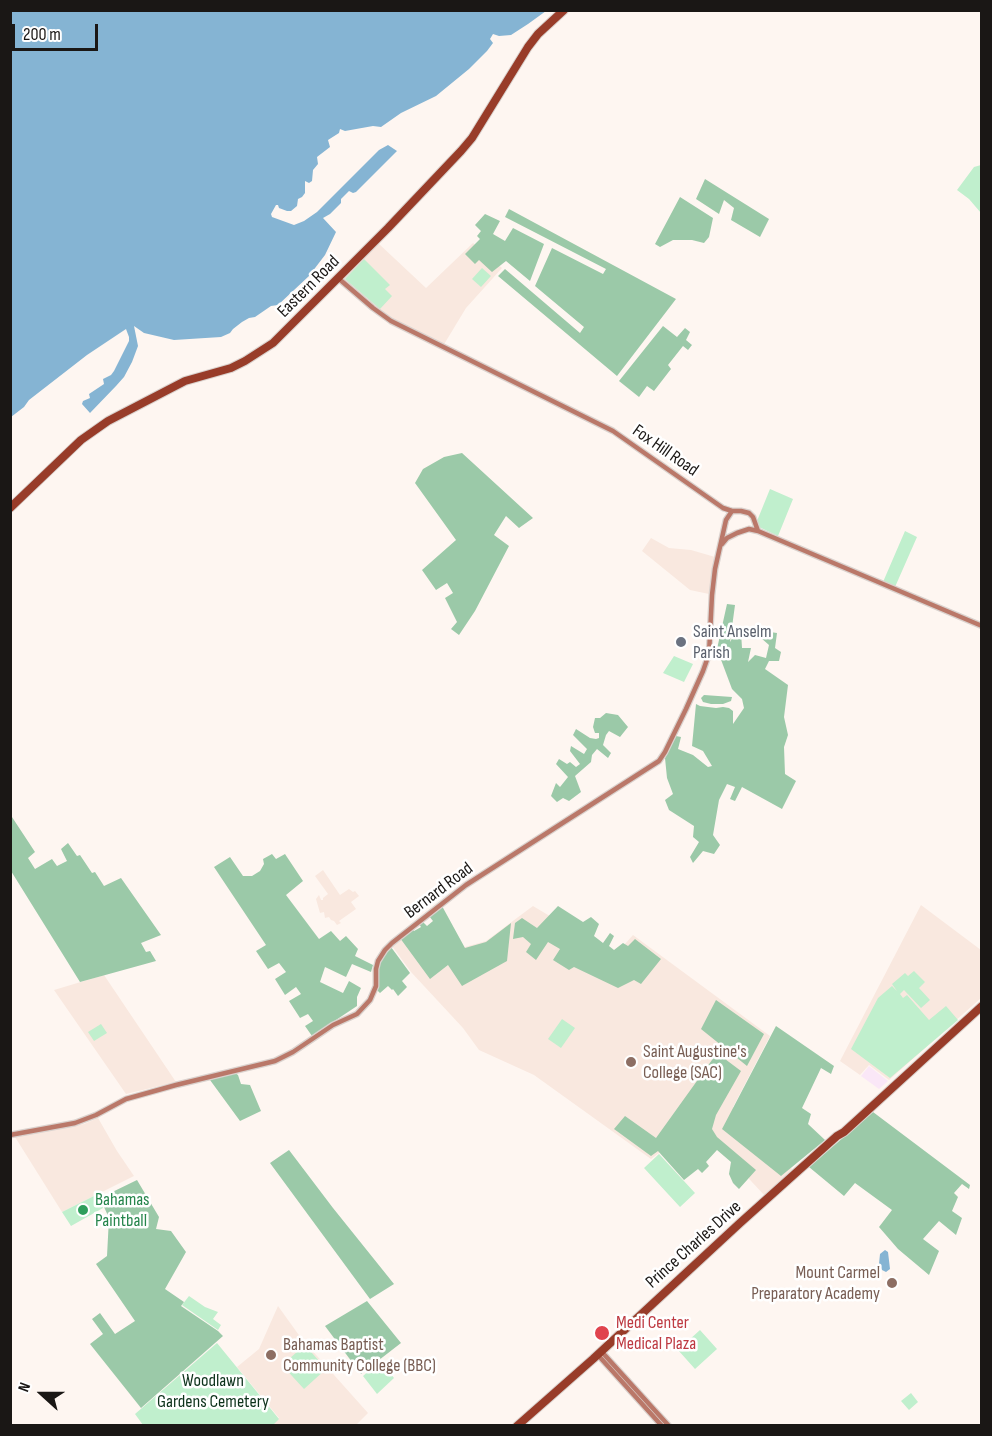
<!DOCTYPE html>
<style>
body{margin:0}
#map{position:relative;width:992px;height:1436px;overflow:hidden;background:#fef6f1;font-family:"Sofia Sans Condensed",sans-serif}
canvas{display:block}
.frame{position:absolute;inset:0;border:12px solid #1a1715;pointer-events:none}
.north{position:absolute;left:12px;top:1364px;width:60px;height:60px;-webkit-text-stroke:4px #fff;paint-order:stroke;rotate:291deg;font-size:16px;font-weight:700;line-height:24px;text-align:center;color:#1a1715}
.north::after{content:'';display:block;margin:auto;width:21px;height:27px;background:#1a1715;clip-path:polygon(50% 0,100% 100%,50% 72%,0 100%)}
.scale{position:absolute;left:12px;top:24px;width:86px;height:27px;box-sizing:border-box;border:3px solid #1a1715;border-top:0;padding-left:8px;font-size:18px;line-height:21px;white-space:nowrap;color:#1a1715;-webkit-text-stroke:4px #fff;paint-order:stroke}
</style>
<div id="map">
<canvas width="992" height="1436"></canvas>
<div class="frame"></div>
<div class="north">N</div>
<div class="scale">200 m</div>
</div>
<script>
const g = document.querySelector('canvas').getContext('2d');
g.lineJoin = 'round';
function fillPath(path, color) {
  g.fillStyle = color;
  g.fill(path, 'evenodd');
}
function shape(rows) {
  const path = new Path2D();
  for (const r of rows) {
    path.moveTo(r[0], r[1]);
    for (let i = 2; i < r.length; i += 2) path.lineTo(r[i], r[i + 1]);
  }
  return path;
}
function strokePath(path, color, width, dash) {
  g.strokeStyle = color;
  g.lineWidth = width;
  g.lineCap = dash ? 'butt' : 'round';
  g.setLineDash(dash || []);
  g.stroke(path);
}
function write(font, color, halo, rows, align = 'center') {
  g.font = font + ' "Sofia Sans Condensed",sans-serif';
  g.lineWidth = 5;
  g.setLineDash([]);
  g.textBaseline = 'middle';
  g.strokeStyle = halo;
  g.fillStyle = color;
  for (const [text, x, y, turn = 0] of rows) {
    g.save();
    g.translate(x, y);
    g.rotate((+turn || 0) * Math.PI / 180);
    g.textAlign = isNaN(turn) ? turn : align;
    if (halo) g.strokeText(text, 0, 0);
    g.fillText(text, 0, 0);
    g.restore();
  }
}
const commercial = shape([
 [869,1066,888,1081,879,1089,861,1076]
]);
const built = shape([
 [378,243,426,288,473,243,502,268,466,308,443,346,393,319,381,311,343,279],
 [651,538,669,548,691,550,715,557,709,594,690,590,642,551],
 [323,870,340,895,349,889,353,892,355,891,359,896,351,902,356,909,339,921,341,923,337,925,334,921,331,920,329,917,325,918,324,912,320,913,316,899,319,895,321,900,323,900,323,898,328,894,315,876],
 [921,905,981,950,981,998,889,1080,869,1065,860,1075,840,1061],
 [533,906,615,955,633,935,770,1036,733,1107,793,1170,765,1196,711,1138,671,1144,651,1159,534,1075,479,1050,463,1028,411,972,392,946,408,933,436,969,465,947,486,941],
 [104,975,176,1082,126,1094,54,990],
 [98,1118,117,1151,134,1176,62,1212,15,1137,84,1124],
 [278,1306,301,1338,368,1413,356,1425,272,1425,279,1418,237,1367,259,1349]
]);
const green = shape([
 [981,165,982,166,981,213,969,199,957,190,974,167],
 [364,259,390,285,385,289,392,296,380,309,345,279],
 [482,268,491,276,481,287,472,279],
 [770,489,793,499,778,536,759,527,757,521],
 [905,531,917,537,895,587,883,582],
 [674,656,693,664,684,682,663,673],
 [914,971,925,982,919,988,930,1000,921,1008,904,990,900,994,903,998,907,995,929,1020,946,1006,958,1020,890,1078,851,1049,878,998,892,986,897,991,892,984,905,973,908,976],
 [562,1019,575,1028,561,1048,548,1039],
 [101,1024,107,1033,94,1041,88,1032],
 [659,1154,695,1193,680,1207,644,1168],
 [98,1194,103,1208,71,1226,62,1212],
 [189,1296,205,1307,218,1312,213,1319,221,1325,218,1330,182,1305],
 [700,1330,717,1349,695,1369,678,1350],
 [217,1343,279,1419,272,1426,143,1425,135,1414],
 [305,1345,326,1369,304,1389,282,1365],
 [380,1361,394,1378,377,1394,363,1376],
 [911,1393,918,1402,909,1410,901,1401]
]);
const forest = shape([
 [705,179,769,219,760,237,731,220,734,208,724,200,719,214,696,199],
 [680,197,713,218,709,237,704,243,692,240,673,240,660,247,655,244],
 [509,209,676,299,617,376,498,276,505,269,580,333,584,327,535,286,552,248,603,274,606,269,505,217],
 [485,214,500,221,493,234,505,241,513,228,544,244,530,281,506,261,492,272,479,260,475,264,465,254,480,239,477,236,481,231,475,225],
 [663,326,677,337,685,328,690,332,686,340,692,345,688,350,683,346,668,365,671,369,654,391,647,386,639,397,619,381],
 [462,453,533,518,519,528,506,516,494,535,509,546,475,611,459,635,451,629,457,622,445,598,453,593,447,583,436,590,422,570,456,540,415,483,423,469,444,457],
 [727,604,735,605,730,642,738,629,741,632,742,648,751,648,748,662,755,655,766,658,769,645,761,638,763,631,777,633,775,648,781,652,779,661,769,661,765,669,788,685,784,717,788,735,784,747,785,774,796,781,782,809,742,787,735,801,730,799,735,787,727,784,719,800,713,835,720,845,714,854,703,851,693,863,690,857,699,842,693,837,694,826,669,810,665,800,673,794,667,778,665,758,676,736,681,737,678,749,693,755,708,767,712,766,703,751,692,746,696,704,700,706,716,708,723,707,729,708,733,711,733,724,744,708,742,699,732,689,717,649],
 [704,695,732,697,731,701,723,704,711,704,703,702,701,698],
 [606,713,618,715,628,727,620,737,609,731,606,735,603,745,611,753,608,758,597,749,592,755,591,762,575,776,581,792,569,801,563,798,557,802,551,796,556,783,560,787,568,777,556,764,559,759,567,764,570,762,576,767,580,764,570,751,571,746,584,754,587,749,573,735,576,729,590,738,596,739,599,738,599,733,595,733,593,727,595,718,600,718],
 [10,814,35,852,28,858,35,869,52,859,57,866,67,861,61,849,68,843,77,856,80,855,92,873,95,872,104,886,121,878,161,935,141,943,146,952,150,951,156,961,80,982,11,871],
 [272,854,276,859,285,854,303,881,286,895,319,939,331,931,340,941,346,936,358,949,355,956,373,965,371,972,352,964,346,977,325,967,320,982,343,993,349,981,361,988,357,997,357,1006,312,1036,305,1026,313,1021,308,1014,300,1018,289,1001,301,994,296,987,285,995,275,979,286,972,279,963,268,969,256,951,266,945,214,867,230,857,243,876,252,876,260,871,264,864,263,859],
 [442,906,465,948,486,942,511,923,507,961,462,986,448,965,430,979,400,938,412,929,414,931,421,927,419,924,422,921,427,926,433,921,429,916],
 [558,906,583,922,591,917,599,924,594,936,603,943,610,933,614,936,609,946,614,950,623,943,628,946,635,939,661,959,641,984,634,980,618,988,574,967,569,970,553,960,560,949,548,942,536,960,526,952,531,944,523,937,513,939,515,923,522,918,537,928],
 [391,947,410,973,402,981,407,987,398,996,393,989,392,990,388,986,380,993,377,990,378,970,381,959],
 [716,1000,764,1034,747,1066,701,1029],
 [776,1026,834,1066,831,1074,821,1068,802,1108,811,1114,808,1124,825,1140,781,1176,722,1129],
 [717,1053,741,1071,716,1115,712,1129,717,1137,756,1170,739,1189,733,1183,729,1174,731,1162,717,1150,706,1162,709,1166,702,1173,698,1169,684,1180,658,1151,651,1156,614,1129,625,1116,656,1138],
 [235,1073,238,1075,241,1084,250,1085,261,1111,240,1121,210,1080],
 [873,1112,970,1185,969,1189,962,1184,954,1193,958,1197,952,1211,962,1218,956,1235,939,1221,923,1239,939,1251,929,1275,898,1249,879,1227,892,1210,855,1183,844,1196,809,1167],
 [289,1150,333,1208,394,1284,370,1299,270,1163],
 [137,1180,159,1217,156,1229,171,1231,186,1252,165,1289,184,1302,181,1306,218,1331,223,1336,141,1408,90,1344,103,1334,92,1319,100,1313,115,1334,135,1321,96,1264,107,1256,109,1218,100,1198],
 [367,1301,401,1343,361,1374,325,1326]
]);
const water = shape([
 [11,10,546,10,546,11,528,24,511,35,499,36,493,34,490,39,493,43,487,51,469,69,436,96,401,113,381,127,373,126,345,131,340,129,339,133,328,140,330,147,317,157,318,164,313,170,312,181,309,183,305,181,305,193,302,197,298,199,297,206,291,211,287,211,279,208,278,205,276,205,271,214,272,217,294,225,304,221,317,212,379,150,388,145,397,151,356,192,353,193,349,191,341,199,341,203,330,214,323,218,336,232,325,255,309,276,278,305,271,306,255,317,249,318,242,322,233,329,230,333,221,337,174,340,144,333,134,326,138,346,132,362,124,377,116,386,90,413,82,404,83,401,90,398,89,394,104,384,103,379,111,375,114,371,129,341,129,337,126,329,87,355,29,400,24,407,11,417],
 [885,1250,888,1252,890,1269,886,1272,882,1270,879,1264,880,1254]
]);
const secondary = shape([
 [338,278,373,308,391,321,613,431,723,508,732,511,741,511,749,513,753,517,758,531],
 [722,544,727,538,737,533,749,529,758,531,982,626],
 [10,1135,75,1123,96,1115,126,1099,176,1085,275,1061,293,1052,333,1025,357,1014,370,1000,376,986,376,969,378,961,385,950,392,943,466,885,659,761,665,752,686,709,703,671,709,654,712,595,715,569,726,520,732,511],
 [601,1351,669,1426],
 [597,1354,662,1426]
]);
const highway = shape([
 [10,508,81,440,108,421,185,381,231,368,245,361,273,343,388,228,461,151,472,138,528,47,538,34,564,10],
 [517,1426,593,1359,740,1223,837,1136,844,1132,982,1006]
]);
const markers = [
 [681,642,6,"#6b7280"],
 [631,1062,6,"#8d6e63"],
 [83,1210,6,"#2e9e5b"],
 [892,1283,6,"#8d6e63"],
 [602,1333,8,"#e0444e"],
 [271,1355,6,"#8d6e63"]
];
const streetNames = [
 ["Eastern Road",309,287,-45],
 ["Fox Hill Road",665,451,35],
 ["Bernard Road",439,891,-37],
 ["Prince Charles Drive",694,1245,-42]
];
const worshipNames = [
 ["Saint Anselm",693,632],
 ["Parish",693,653]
];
const educationNames = [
 ["Saint Augustine's",643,1052],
 ["College (SAC)",643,1073],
 ["Mount Carmel",880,1273,"right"],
 ["Preparatory Academy",880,1294,"right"],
 ["Bahamas Baptist",283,1345],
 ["Community College (BBC)",283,1366]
];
const leisureNames = [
 ["Bahamas",95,1200],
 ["Paintball",95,1221]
];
const healthNames = [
 ["Medi Center",616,1323],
 ["Medical Plaza",616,1344]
];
const parkNames = [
 ["Woodlawn",213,1381],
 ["Gardens Cemetery",213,1402]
];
fillPath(commercial, '#fae7f7');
fillPath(built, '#f9e8df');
fillPath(green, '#c0efcd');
fillPath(forest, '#9bc9a8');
fillPath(water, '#85b4d3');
strokePath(secondary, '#dad2ce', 7);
strokePath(highway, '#dad2ce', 10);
strokePath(secondary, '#ba7869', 4.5);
strokePath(highway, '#983c29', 8);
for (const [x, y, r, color] of markers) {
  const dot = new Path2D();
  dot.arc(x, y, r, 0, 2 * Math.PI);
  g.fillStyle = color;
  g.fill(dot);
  strokePath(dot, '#fff', 2);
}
write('18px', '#1a1715', '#fff', streetNames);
write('18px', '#5b616d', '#fff', worshipNames, 'left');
write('18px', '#785e54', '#fff', educationNames, 'left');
write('18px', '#27864d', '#fff', leisureNames, 'left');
write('18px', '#be3a42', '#fff', healthNames, 'left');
write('18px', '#0d321b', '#fff', parkNames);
</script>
